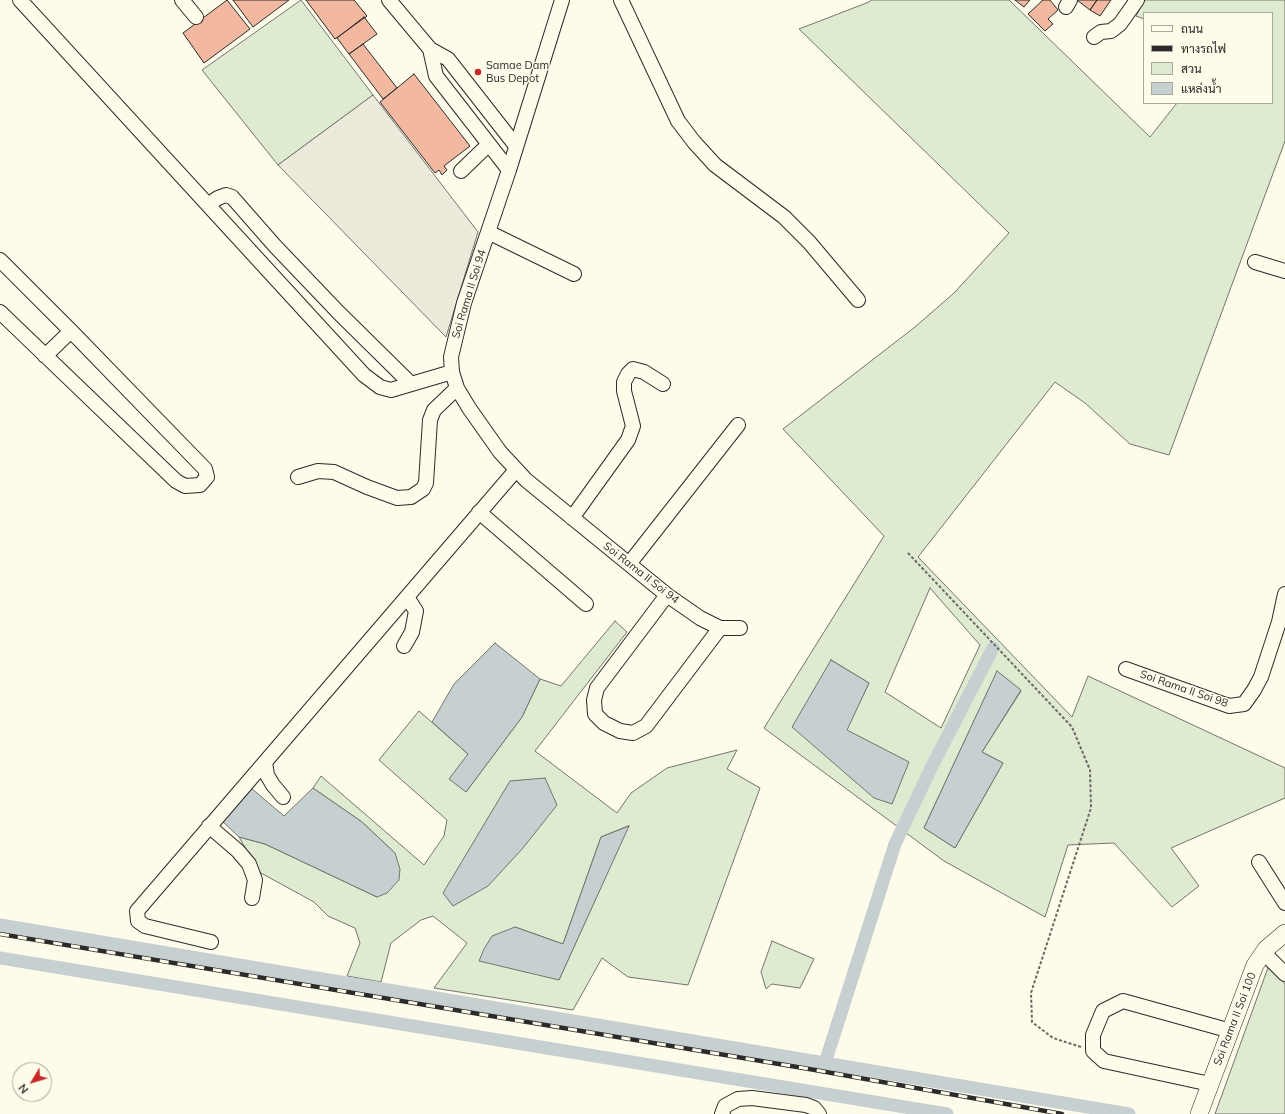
<!DOCTYPE html>
<meta charset="utf-8">
<style>
body{margin:0}
#map{position:relative;width:1285px;height:1114px;overflow:hidden;background:#fdfbea;font-family:Mulish,Sarabun,sans-serif}
canvas{display:block}
.legend{position:absolute;left:1143px;top:12px;width:130px;height:92px;box-sizing:border-box;background:#fdfbea;border:1px solid #a9a89e;margin:0;padding:5px 7px;list-style:none;font-size:12px;color:#2b2b2b}
.legend li{display:flex;align-items:center;gap:8px;height:20px}
.legend b{width:20px;border:1px solid #a9a89e}
.north{position:absolute;left:12px;top:1062px;width:40px;height:40px;box-sizing:border-box;background:#fdfbea;border:1px solid #a9a89e;border-radius:50%;rotate:232deg;font-size:11px;font-weight:700;line-height:16px;text-align:center;color:#2b2b2b}
.north::after{content:'';display:block;margin:auto;width:14px;height:18px;background:#c62828;clip-path:polygon(50% 0,100% 100%,50% 72%,0 100%)}
</style>
<div id="map">
<canvas width="1285" height="1114"></canvas>
<ul class="legend">
<li><b style="height:5px;background:#fdfbea"></b>ถนน</li>
<li><b style="height:5px;background:#2b2b2b"></b>ทางรถไฟ</li>
<li><b style="height:11px;background:#deebd1"></b>สวน</li>
<li><b style="height:11px;background:#c7d0d0"></b>แหล่งน้ำ</li>
</ul>
<div class="north">N</div>
</div>
<script>
const g = document.querySelector('canvas').getContext('2d');
g.lineJoin = 'round';
function fillPath(path, color) {
  g.fillStyle = color;
  g.fill(path, 'evenodd');
}
function shape(rows) {
  const path = new Path2D();
  for (const r of rows) {
    path.moveTo(r[0], r[1]);
    for (let i = 2; i < r.length; i += 2) path.lineTo(r[i], r[i + 1]);
  }
  return path;
}
function strokePath(path, color, width, dash) {
  g.strokeStyle = color;
  g.lineWidth = width;
  g.lineCap = dash ? 'butt' : 'round';
  g.setLineDash(dash || []);
  g.stroke(path);
}
function write(font, color, halo, rows, align = 'center') {
  g.font = font + ' Mulish,sans-serif';
  g.lineWidth = 3;
  g.setLineDash([]);
  g.textBaseline = 'middle';
  g.strokeStyle = halo;
  g.fillStyle = color;
  for (const [text, x, y, turn = 0] of rows) {
    g.save();
    g.translate(x, y);
    g.rotate((+turn || 0) * Math.PI / 180);
    g.textAlign = isNaN(turn) ? turn : align;
    if (halo) g.strokeText(text, 0, 0);
    g.fillText(text, 0, 0);
    g.restore();
  }
}
const green = shape([
 [301,0,373,95,278,165,202,70,301,0],
 [871,0,1009,0,1150,137,1177,103,1272,103,1272,13,1144,13,1144,19,1136,16,1145,0,1285,0,1285,141,1169,455,1130,444,1085,403,1055,382,918,557,1072,717,1088,676,1285,768,1285,798,1171,848,1199,886,1172,907,1114,843,1068,845,1045,917,944,861,764,728,884,536,783,429,915,327,954,293,1009,233,799,29,869,2,871,0],
 [930,588,980,645,941,728,885,692,930,588],
 [831,660,869,683,846,730,831,660],
 [997,672,1021,691,982,752,1003,763,955,848,924,828,997,672],
 [615,621,627,632,535,751,617,813,631,793,667,768,737,750,727,769,760,788,688,985,628,977,602,958,573,1010,434,988,467,943,433,916,421,920,391,943,381,982,347,976,360,943,355,928,328,916,314,902,259,872,239,837,265,844,377,897,395,853,362,822,313,788,321,776,424,865,444,836,447,820,379,760,419,711,468,754,466,792,522,717,540,679,561,686,615,621],
 [628,826,559,980,515,927,563,944,601,837,628,826],
 [772,941,814,959,800,988,772,984,766,989,761,972,772,941],
 [1269,965,1285,984,1285,1114,1215,1114,1269,965]
]);
const parking = shape([
 [373,95,478,232,446,337,278,165,373,95]
]);
const water = shape([
 [495,643,540,679,522,717,466,792,449,779,468,754,432,722,454,684,495,643],
 [831,660,869,683,847,730,909,762,892,804,874,798,792,727,831,660],
 [997,671,1021,690,982,752,1003,763,955,848,924,828,997,671],
 [545,778,557,805,523,848,488,886,453,906,443,893,510,781,545,778],
 [251,788,284,816,313,788,362,822,395,853,400,869,399,880,387,893,377,897,265,844,239,837,221,820,251,788],
 [629,826,559,980,479,961,484,949,492,936,515,927,563,944,601,837,629,826]
]);
const canal = shape([
 [0,925,1129,1114],
 [0,958,947,1114],
 [825,1063,895,844,932,766,993,648]
]);
const building = shape([
 [227,0,250,29,204,63,183,33,227,0],
 [233,0,289,0,253,27,233,0],
 [306,0,354,0,367,16,335,39,306,0],
 [1015,0,1030,0,1024,7,1015,0],
 [1043,0,1050,0,1058,10,1048,19,1053,24,1045,31,1028,14,1043,0],
 [1077,0,1097,0,1090,10,1077,0],
 [1097,0,1111,0,1100,16,1090,10,1097,0],
 [364,17,377,34,349,54,337,38,364,17],
 [363,44,397,88,383,99,349,54,363,44],
 [414,74,470,146,444,166,447,170,442,175,439,170,435,173,380,102,414,74]
]);
const path = shape([
 [908,553,1072,727,1090,770,1091,808,1031,993,1032,1022,1053,1038,1081,1047]
]);
const minor = shape([
 [20,0,364,375,380,387,391,390,452,372],
 [182,0,196,17],
 [389,0,430,49,448,59,516,146],
 [562,0,509,170,464,303,451,357,452,372,457,388,469,408,500,452,526,480,667,595,700,618,720,628,740,628],
 [621,0,678,121,694,142,715,165,784,217,809,242,858,300],
 [1066,7,1070,0],
 [1094,37,1101,32,1111,31,1120,24,1137,0],
 [430,49,436,76,509,170],
 [461,171,489,144],
 [209,204,218,198,226,195,232,197,275,246,339,313,411,384],
 [488,232,574,274],
 [0,260,71,331,205,469,207,477,200,485,185,486,176,481,0,312],
 [1255,262,1285,271],
 [45,356,71,331],
 [298,477,318,471,334,472,367,487,397,498,411,497,423,489,426,483,430,420,434,410,457,388],
 [479,512,586,604],
 [572,518,628,440,633,426,624,391,624,382,628,374,633,369,644,372,663,384],
 [629,564,738,425],
 [667,595,597,688,594,700,595,714,604,723,620,731,633,733,646,726,720,628],
 [404,646,412,632,416,611,407,597],
 [1126,669,1229,706,1244,704,1254,690,1261,677,1279,622,1285,594],
 [265,762,267,775,273,785,283,797],
 [209,826,238,851,249,864,255,880,252,898],
 [1259,862,1285,903],
 [211,942,145,926,138,921,137,911,516,470],
 [1264,953,1285,974],
 [1210,1084,1104,1061,1093,1051,1093,1035,1103,1011,1123,1001,1231,1031],
 [722,1114,725,1106,738,1099,752,1098,806,1105,814,1108,819,1114]
]);
const major = shape([
 [1199,1114,1255,965,1266,949,1285,933]
]);
const rail = shape([
 [0,934,815,1070,1062,1114]
]);
const markers = [
 [478,72,4,"#c62828"]
];
const poiNames = [
 ["Samae Dam",486,66],
 ["Bus Depot",486,79]
];
const streetNames = [
 ["Soi Rama II Soi 94",469,294,-73],
 ["Soi Rama II Soi 94",641,573,38],
 ["Soi Rama II Soi 98",1184,689,19],
 ["Soi Rama II Soi 100",1235,1019,-69]
];
fillPath(green, '#deebd1');
strokePath(green, '#74746e', 1);
fillPath(parking, '#eceadb');
strokePath(parking, '#74746e', 1);
fillPath(water, '#c7d0d0');
strokePath(water, '#74746e', 1);
strokePath(canal, '#c7d0d0', 13);
fillPath(building, '#f2b8a0');
strokePath(building, '#2b2b2b', 1);
strokePath(minor, '#2b2b2b', 16);
strokePath(major, '#2b2b2b', 18);
strokePath(path, '#6a6964', 2, [3, 2]);
strokePath(minor, '#fdfbea', 14);
strokePath(major, '#fdfbea', 17);
strokePath(rail, '#2b2b2b', 4.5);
strokePath(rail, '#fdfbea', 3, [9]);
for (const [x, y, r, color] of markers) {
  const dot = new Path2D();
  dot.arc(x, y, r, 0, 2 * Math.PI);
  g.fillStyle = color;
  g.fill(dot);
  strokePath(dot, '#fdfbea', 1.5);
}
write('11px', '#2b2b2b', '#fdfbea', poiNames, 'left');
write('11px', '#2b2b2b', '#fdfbea', streetNames);
</script>
